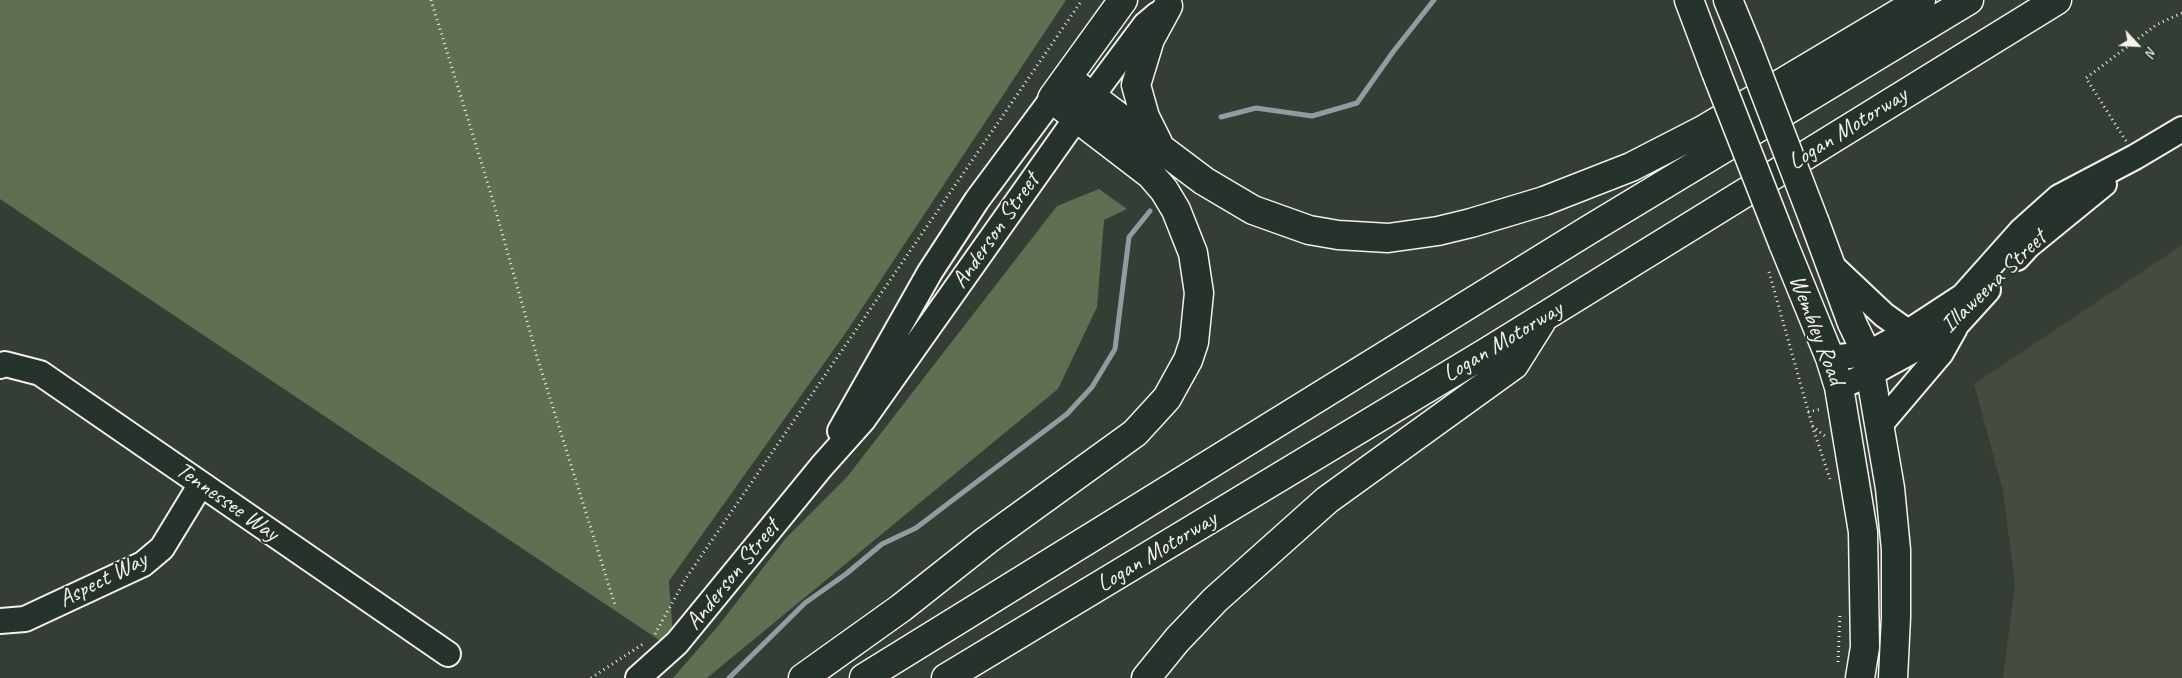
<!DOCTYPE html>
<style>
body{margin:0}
#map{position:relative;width:2182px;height:678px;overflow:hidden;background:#353e35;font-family:Caveat,sans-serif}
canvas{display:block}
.north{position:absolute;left:2112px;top:20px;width:50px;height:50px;-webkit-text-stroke:4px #26332d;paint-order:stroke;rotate:115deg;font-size:14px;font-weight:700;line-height:20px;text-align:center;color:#f4f1e8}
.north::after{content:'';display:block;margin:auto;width:18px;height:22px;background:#f4f1e8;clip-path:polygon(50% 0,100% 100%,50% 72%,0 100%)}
</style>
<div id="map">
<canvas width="2182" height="678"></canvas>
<div class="north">N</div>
</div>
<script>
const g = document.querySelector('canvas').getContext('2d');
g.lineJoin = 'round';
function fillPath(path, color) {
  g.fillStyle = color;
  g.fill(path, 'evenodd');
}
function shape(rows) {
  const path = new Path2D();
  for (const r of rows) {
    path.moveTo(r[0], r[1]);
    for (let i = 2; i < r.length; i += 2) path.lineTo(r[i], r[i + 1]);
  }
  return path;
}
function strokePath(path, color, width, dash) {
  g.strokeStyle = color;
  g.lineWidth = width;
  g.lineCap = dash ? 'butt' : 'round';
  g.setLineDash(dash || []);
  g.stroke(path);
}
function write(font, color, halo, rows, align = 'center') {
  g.font = font + ' Caveat,sans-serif';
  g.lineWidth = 4;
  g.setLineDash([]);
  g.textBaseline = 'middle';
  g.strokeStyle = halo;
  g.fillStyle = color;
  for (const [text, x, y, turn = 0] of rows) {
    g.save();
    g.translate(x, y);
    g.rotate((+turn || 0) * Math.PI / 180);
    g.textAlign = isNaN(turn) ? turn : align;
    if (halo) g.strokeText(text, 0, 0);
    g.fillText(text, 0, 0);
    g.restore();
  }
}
const built = shape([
 [2182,245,2182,678,2003,678,2015,585,2003,491,1974,384]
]);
const green = shape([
 [0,0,1066,0,847,331,669,581,674,650,0,199],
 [1099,189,1127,209,1104,220,1097,307,1058,389,707,678,673,678,719,625,786,538,847,477,1057,206]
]);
const stream = shape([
 [1221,117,1256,108,1312,116,1357,103,1393,52,1434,0],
 [729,678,805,603,846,574,882,544,916,528,962,493,1067,414,1092,387,1115,349,1129,237,1150,211]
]);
const path = shape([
 [431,0,491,194,538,360,615,605],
 [2126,141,2086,78,2156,25,2182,13],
 [1769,272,1813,428,1830,479],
 [1808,412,1821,409],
 [1812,426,1825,436],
 [655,634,686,578,1082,0],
 [1838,662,1840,614],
 [591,678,643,644]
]);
const minor = shape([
 [2017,258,2028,246,2104,184],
 [1831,265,1884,315,1908,332],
 [1830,358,1867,354,1908,332,1963,296,2021,231,2059,197,2135,157,2182,129],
 [0,366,5,364,40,373,448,654],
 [1839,387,1870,374,1936,338,1958,323,1988,290],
 [1879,426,1941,353,1955,328],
 [840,431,930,272,977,200,1052,99],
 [0,621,25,619,143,564,162,548,201,484],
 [638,678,677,643,822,466,863,420,1092,96,1145,25,1158,14]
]);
const major = shape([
 [1689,0,1716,72],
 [1728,0,1749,51],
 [1053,97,1123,0],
 [1815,223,1852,323,1867,354,1890,488,1896,550,1896,617,1893,678],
 [1783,243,1830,358,1839,387,1863,532,1865,647,1860,678]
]);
const highway = shape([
 [1067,78,1204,181,1253,210,1309,230,1338,235,1388,238,1438,231,1471,223,1544,201,1631,167,1703,130,1921,0],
 [1158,143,1145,117,1136,85,1150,39,1168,6],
 [803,678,901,608,987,540,1135,433,1167,398,1188,360,1194,342,1199,293,1193,253,1176,210,1164,190,1151,175,1052,99],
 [864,678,1587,231,1969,0],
 [946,678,1487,352,2057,0],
 [1146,678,1177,640,1215,600,1327,500,1514,365,1541,322]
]);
const majorBridge = shape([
 [1749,51,1815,223],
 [1716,72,1783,243]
]);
const streetNames = [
 ["Logan Motorway",1848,129,-32],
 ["Anderson Street",996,231,-55],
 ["Illaweena Street",1994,282,-44],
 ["Wembley Road",1816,330,69],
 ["Logan Motorway",1503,342,-31],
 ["Tennessee Way",227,502,35],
 ["Logan Motorway",1157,552,-31],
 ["Anderson Street",733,575,-51],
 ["Aspect Way",103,580,-27]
];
fillPath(built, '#464b3f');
fillPath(green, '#5f6f51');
strokePath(stream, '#8f9da0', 5);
strokePath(minor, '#f4f1e8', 28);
strokePath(major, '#f4f1e8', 31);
strokePath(highway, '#f4f1e8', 31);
strokePath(path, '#f4f1e8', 3, [1, 4]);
strokePath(minor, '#26332d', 24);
strokePath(major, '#26332d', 28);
strokePath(highway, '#26332d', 28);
strokePath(majorBridge, '#f4f1e8', 31, []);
strokePath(majorBridge, '#26332d', 28);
write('24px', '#f4f1e8', '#26332d', streetNames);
</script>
